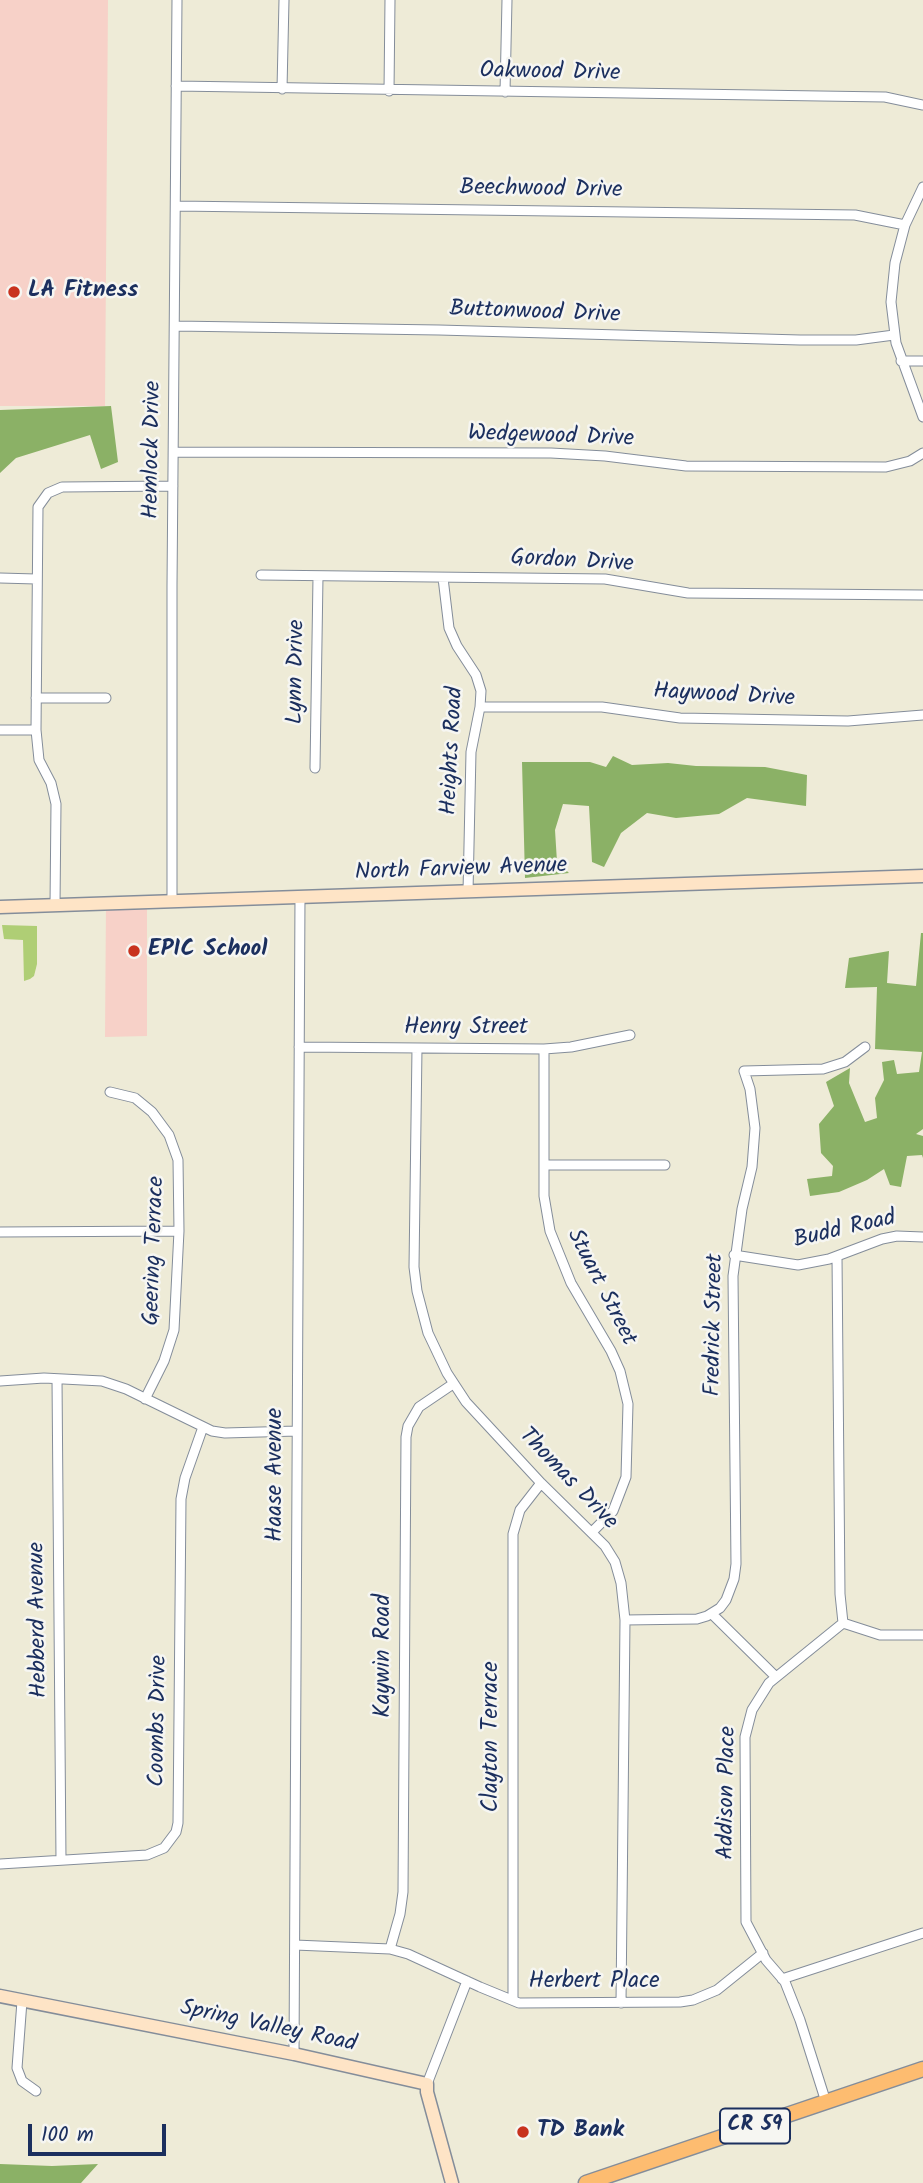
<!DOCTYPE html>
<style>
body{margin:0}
#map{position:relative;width:923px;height:2183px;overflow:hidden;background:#eeebd7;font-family:Kalam,sans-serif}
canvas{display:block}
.scale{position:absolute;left:28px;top:2124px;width:138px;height:32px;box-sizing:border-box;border:4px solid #1b2f5e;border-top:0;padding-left:9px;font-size:21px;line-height:24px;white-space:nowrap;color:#1b2f5e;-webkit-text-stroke:5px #f6f6f2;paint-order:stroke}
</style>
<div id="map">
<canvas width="923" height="2183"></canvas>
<div class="scale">100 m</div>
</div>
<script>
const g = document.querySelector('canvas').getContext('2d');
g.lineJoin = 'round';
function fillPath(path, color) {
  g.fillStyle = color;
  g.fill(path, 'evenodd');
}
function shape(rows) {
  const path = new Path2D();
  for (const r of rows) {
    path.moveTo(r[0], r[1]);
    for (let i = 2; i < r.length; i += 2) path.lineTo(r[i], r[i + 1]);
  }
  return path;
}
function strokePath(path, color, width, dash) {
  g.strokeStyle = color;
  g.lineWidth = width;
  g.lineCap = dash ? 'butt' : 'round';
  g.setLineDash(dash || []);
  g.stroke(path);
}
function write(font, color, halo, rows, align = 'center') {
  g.font = font + ' Kalam,sans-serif';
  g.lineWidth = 5;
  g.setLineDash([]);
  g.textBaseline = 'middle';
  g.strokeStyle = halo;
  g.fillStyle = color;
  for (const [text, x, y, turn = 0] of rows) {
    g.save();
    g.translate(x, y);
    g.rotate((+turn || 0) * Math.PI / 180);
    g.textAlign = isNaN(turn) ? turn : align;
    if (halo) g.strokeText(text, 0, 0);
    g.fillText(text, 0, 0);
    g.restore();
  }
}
const built = shape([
 [0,0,108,0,105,406,0,406],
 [147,902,147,1036,105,1037,106,903]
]);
const green = shape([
 [2,925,37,926,37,964,34,976,30,979,24,981,23,940,4,939]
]);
const forest = shape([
 [111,406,118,462,101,469,90,435,16,458,0,473,0,410],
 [613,756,632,765,668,763,696,766,765,767,807,775,806,806,747,798,719,814,676,818,647,813,621,833,604,867,592,862,589,806,563,804,555,830,557,862,569,873,525,878,522,762,590,762,606,767],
 [921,933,923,933,923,1129,916,1134,923,1136,923,1158,922,1155,907,1156,901,1187,890,1185,884,1169,867,1180,839,1192,810,1196,807,1179,832,1176,833,1166,821,1153,819,1124,834,1106,826,1082,850,1068,849,1083,865,1122,877,1118,875,1098,884,1080,882,1062,894,1060,897,1074,919,1072,922,1052,875,1049,877,987,845,988,849,958,889,951,887,983,916,986],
 [0,2164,52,2166,98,2164,81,2183,0,2183]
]);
const street = shape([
 [176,86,885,97,923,105],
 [282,89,284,0],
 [389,91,390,0],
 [505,92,507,0],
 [923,187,905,225,895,263,891,302,896,343,923,417],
 [176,206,855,215,905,225],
 [175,326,439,330,800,340,856,340,894,335],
 [901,361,923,361],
 [174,452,551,453,605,456,686,466,886,467,910,461,923,453],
 [261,575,605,579,688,593,923,595],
 [0,578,36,579],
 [443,578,449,628,457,646,476,675,481,691,480,707,471,752,468,892],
 [36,698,106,698],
 [480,707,602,707,680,718,848,721,923,715],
 [0,730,36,730],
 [315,768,318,577],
 [172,901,172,586,177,0],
 [55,905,56,804,51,783,39,760,36,730,38,507,48,493,62,487,173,486],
 [299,1047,544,1049,571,1047,630,1035],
 [417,1048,414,1267,417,1291,428,1333,447,1373,466,1402,541,1483,605,1546,615,1562,621,1583,625,1620,621,2003],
 [544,1049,544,1196,550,1231,571,1283,611,1351,620,1371,628,1404,626,1477,613,1511,592,1532],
 [110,1092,135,1098,152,1112,169,1135,178,1160,179,1231,174,1330,164,1361,145,1399],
 [545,1165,665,1165],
 [0,1232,179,1231],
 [734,1255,798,1265,829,1259,882,1239,897,1236,923,1237],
 [837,1256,840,1594,843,1623],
 [57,1379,61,1860],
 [0,1381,44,1378,102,1381,126,1389,212,1431,225,1433,297,1431],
 [712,1614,776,1677],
 [625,1620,697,1619,707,1616,720,1608,726,1600,734,1579,736,1564,733,1276,742,1209,752,1167,755,1128,750,1089,744,1071,823,1069,845,1062,865,1047],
 [843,1623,880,1635,923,1635],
 [0,1864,147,1855,164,1848,176,1832,178,1823,181,1499,185,1478,203,1427],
 [295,1945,390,1949,408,1954,480,1987,519,2003,680,2002,693,2000,717,1990,763,1953],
 [390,1949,400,1914,403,1892,406,1437,408,1426,419,1407,453,1384],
 [782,1979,923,1933],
 [513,2000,513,1534,520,1510,541,1483],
 [22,2001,17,2068,22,2081,36,2091],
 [294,2054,300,897],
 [427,2084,467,1981],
 [826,2102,800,2020,785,1982,766,1960,746,1922,745,1737,752,1710,769,1683,843,1623]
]);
const secondary = shape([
 [0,907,923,876],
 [0,1996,294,2054,427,2084,427,2092,452,2183]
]);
const primary = shape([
 [586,2183,923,2069]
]);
const markers = [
 [14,292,7,"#c8321e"],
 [134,951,7,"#c8321e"],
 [523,2132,7,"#c8321e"]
];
const shields = [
 [755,2126,70]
];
const shieldNames = [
 ["CR 59",755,2126]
];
const streetNames = [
 ["Oakwood Drive",550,74,1],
 ["Beechwood Drive",541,191,1],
 ["Buttonwood Drive",535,314,2],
 ["Wedgewood Drive",551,438,2],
 ["Hemlock Drive",154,450,-89],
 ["Gordon Drive",572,563,3],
 ["Lynn Drive",298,672,-89],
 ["Haywood Drive",724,697,3],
 ["Heights Road",454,751,-87],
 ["North Farview Avenue",461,871,-2],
 ["Henry Street",466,1029],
 ["Budd Road",845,1231,-13],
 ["Geering Terrace",156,1251,-88],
 ["Stuart Street",600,1288,63],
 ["Fredrick Street",716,1325,-89],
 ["Haase Avenue",277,1475,-90],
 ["Thomas Drive",567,1480,46],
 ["Hebberd Avenue",40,1620,-91],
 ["Kaywin Road",385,1656,-90],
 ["Coombs Drive",160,1721,-89],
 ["Clayton Terrace",493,1737,-90],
 ["Addison Place",729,1793,-89],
 ["Herbert Place",594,1983],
 ["Spring Valley Road",268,2028,12]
];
const poiNames = [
 ["LA Fitness",28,292],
 ["EPIC School",148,951],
 ["TD Bank",537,2132]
];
fillPath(built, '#f7d1c8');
fillPath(green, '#afce75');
fillPath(forest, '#8bb166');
strokePath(street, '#848d9a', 11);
strokePath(secondary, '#848d9a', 15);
strokePath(primary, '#848d9a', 17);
strokePath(street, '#fff', 9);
strokePath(secondary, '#fee4c6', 12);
strokePath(primary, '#fdbc70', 14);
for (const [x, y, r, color] of markers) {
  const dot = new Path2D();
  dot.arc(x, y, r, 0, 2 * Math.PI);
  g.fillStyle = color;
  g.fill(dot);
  strokePath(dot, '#f6f6f2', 2.5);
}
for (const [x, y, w] of shields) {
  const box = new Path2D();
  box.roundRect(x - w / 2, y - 17.5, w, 35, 5);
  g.fillStyle = '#f6f6f2';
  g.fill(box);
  strokePath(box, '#1b2f5e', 2);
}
write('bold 21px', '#1b2f5e', null, shieldNames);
write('23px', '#1b2f5e', '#f6f6f2', streetNames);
write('bold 23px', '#1b2f5e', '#f6f6f2', poiNames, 'left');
</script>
